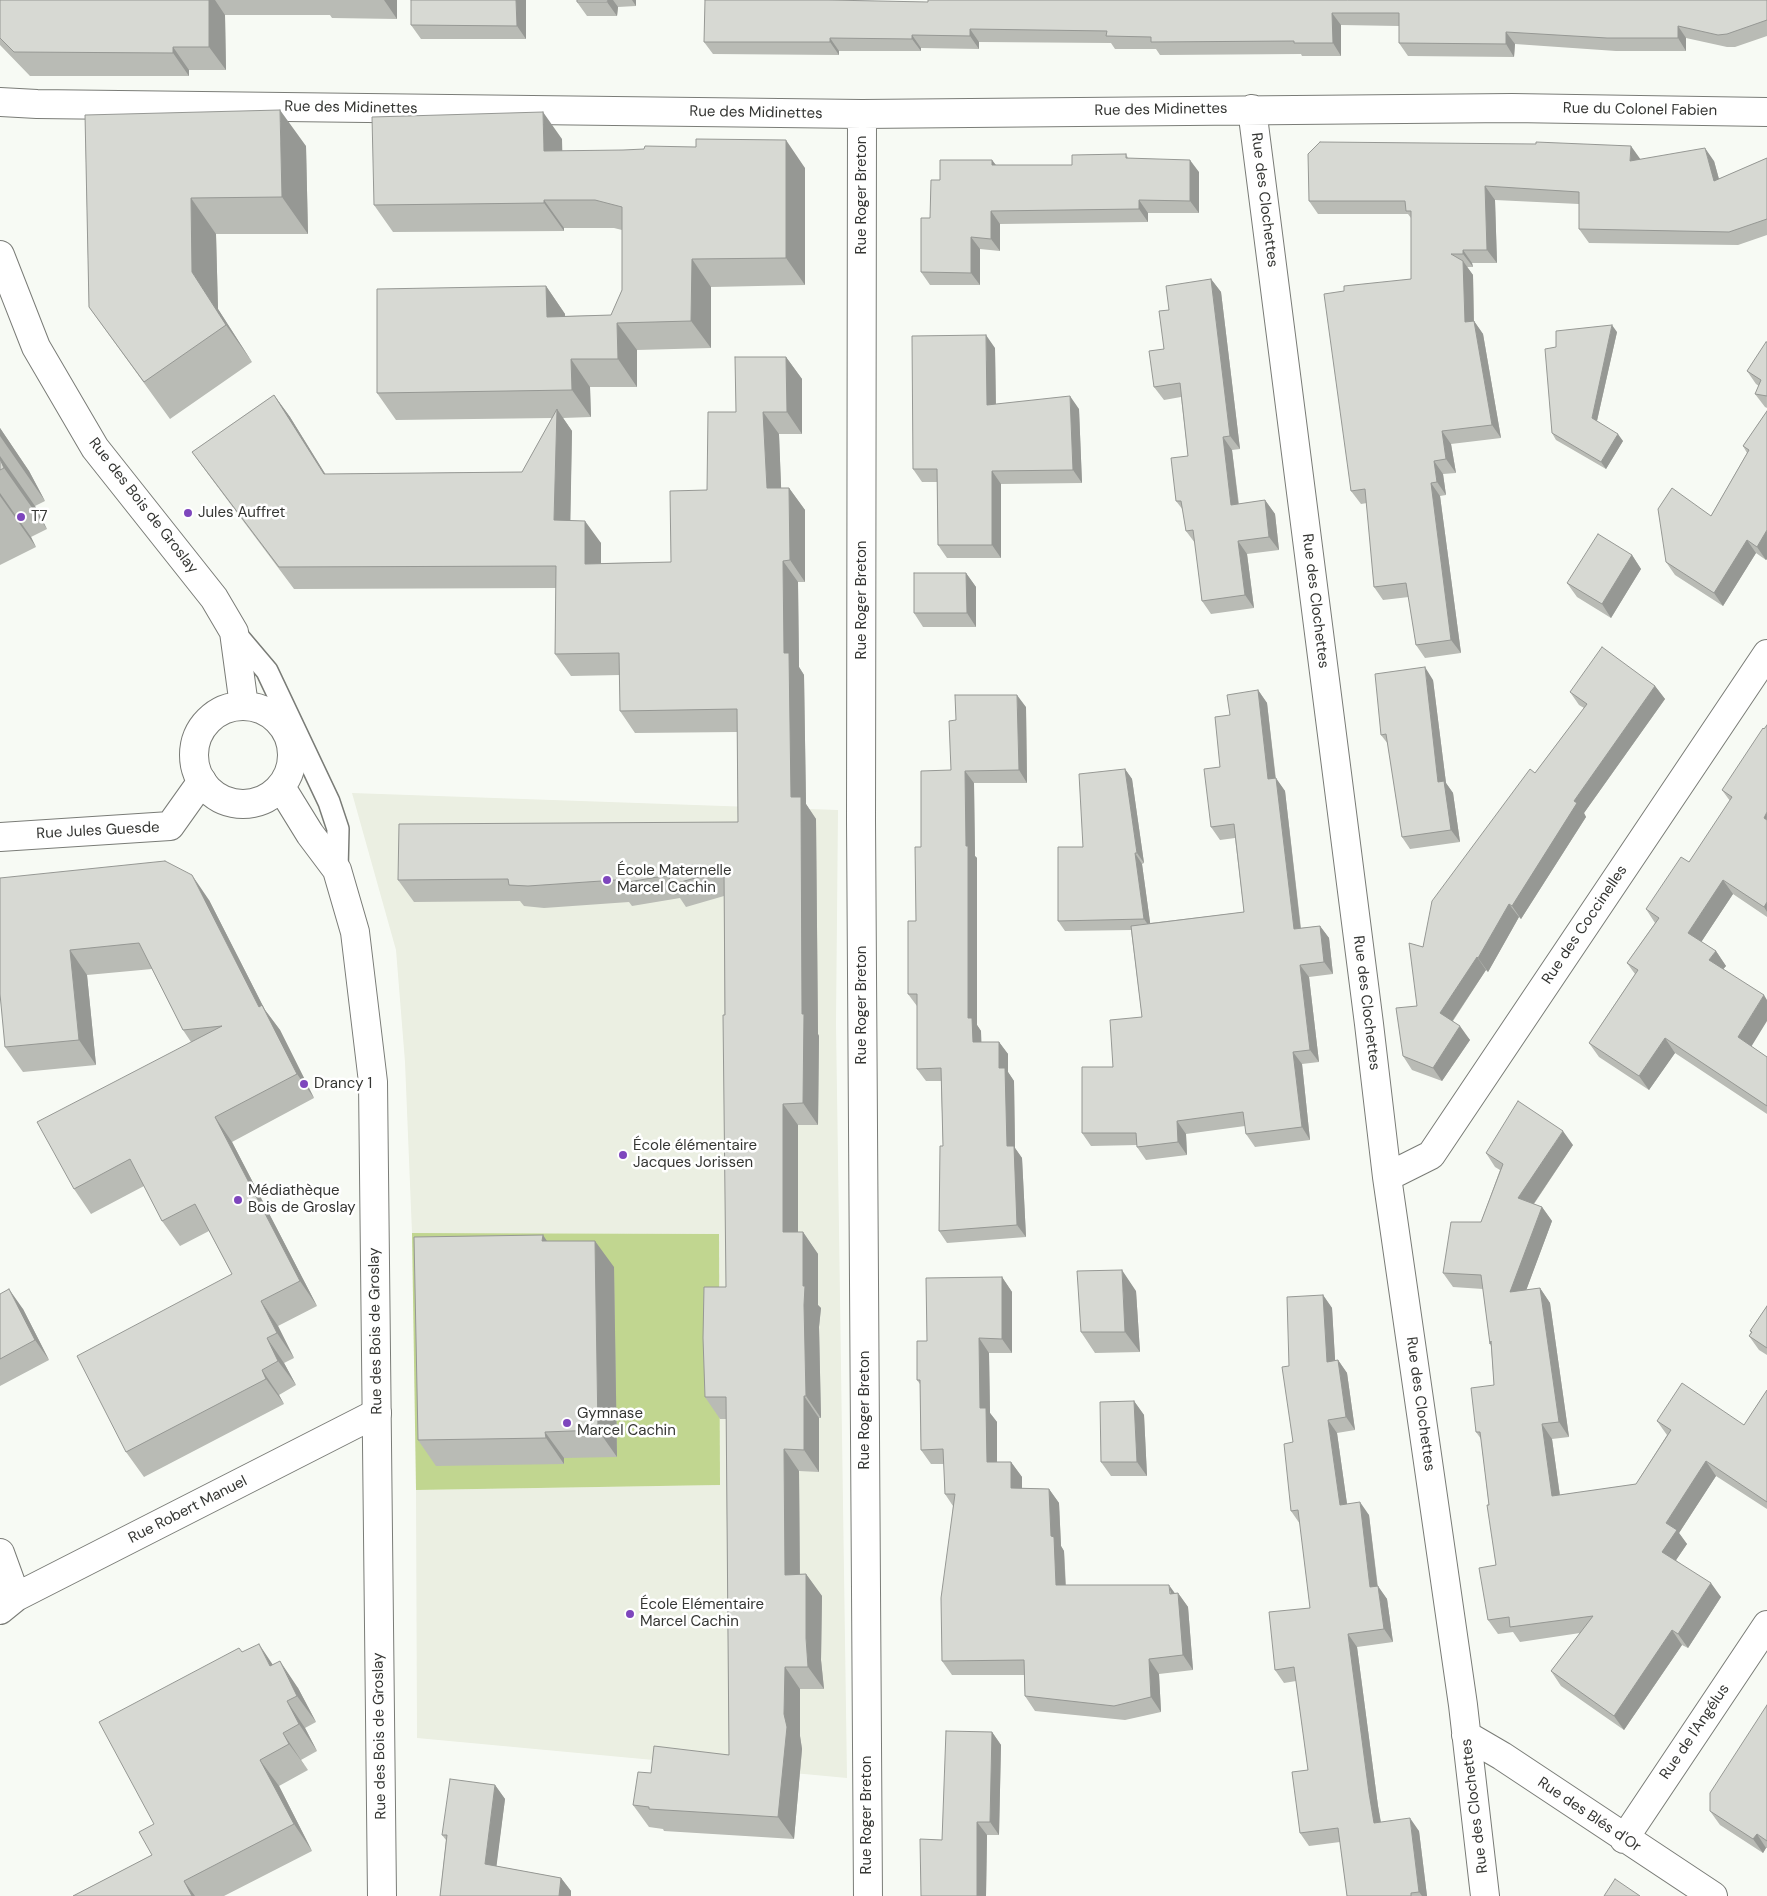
<!DOCTYPE html>
<meta charset="utf-8">
<style>
body{margin:0}
canvas{display:block;background:#f7faf4}
</style>
<canvas width="1767" height="1896"></canvas>
<script>
const g = document.querySelector('canvas').getContext('2d');
g.lineJoin = 'round';
function fillPath(path, color) {
  g.fillStyle = color;
  g.fill(path, 'evenodd');
}
function shape(rows) {
  const path = new Path2D();
  for (const r of rows) {
    if (r.length === 3) {
      path.moveTo(r[0] + r[2], r[1]);
      path.arc(r[0], r[1], r[2], 0, 2 * Math.PI);
      continue;
    }
    path.moveTo(r[0], r[1]);
    for (let i = 2; i < r.length; i += 2) path.lineTo(r[i], r[i + 1]);
  }
  return path;
}
function strokePath(path, color, width, dash) {
  g.strokeStyle = color;
  g.lineWidth = width;
  g.lineCap = dash ? 'butt' : 'round';
  g.setLineDash(dash || []);
  g.stroke(path);
}
function write(font, color, halo, rows, align = 'center') {
  g.font = font + ' "DM Sans",sans-serif';
  g.lineWidth = 5;
  g.setLineDash([]);
  g.textBaseline = 'middle';
  g.strokeStyle = halo;
  g.fillStyle = color;
  for (const [text, x, y, turn = 0] of rows) {
    g.save();
    g.translate(x, y);
    g.rotate((+turn || 0) * Math.PI / 180);
    g.textAlign = isNaN(turn) ? turn : align;
    if (halo) g.strokeText(text, 0, 0);
    g.fillText(text, 0, 0);
    g.restore();
  }
}
const built = shape([
 [352,793,838,810,836,1024,847,1778,417,1738,416,1490,720,1485,719,1234,412,1233,405,1062,396,950]
]);
const green = shape([
 [412,1233,719,1234,720,1485,416,1490]
]);
const lane = shape([
 [234,632,267,671,329,802,338,829,337,870]
]);
const street = shape([
 [0,102,37,104,862,114,1512,108,1767,112],
 [1252,109,1369,1024,1387,1177,1463,1705,1485,1896],
 [862,114,861,820,868,1896],
 [0,837,170,826,202,781],
 [1387,1177,1431,1155,1767,654],
 [0,1553,16,1597],
 [0,1610,16,1597,377,1413],
 [1466,1735,1502,1756,1713,1896],
 [1624,1839,1767,1625]
]);
const secondary = shape([
 [0,255,36,347,95,448,214,598,234,632,244,706],
 [243,755,49],
 [281,787,310,834,337,870,355,932,373,1082,382,1896]
]);
const wall = shape([
 [0,0,397,0,397,19,332,18,330,15,225,15,226,70,189,70,189,76,30,76,0,45],
 [411,0,526,0,526,39,421,39,411,25],
 [577,0,636,0,636,6,618,7,617,16,587,16,577,2],
 [1767,0,1767,36,1735,47,1727,47,1686,38,1686,51,1616,51,1515,44,1514,57,1408,56,1399,43,1399,26,1341,25,1341,56,1302,56,1301,54,1160,55,1156,49,1115,49,1111,43,979,42,979,49,921,48,921,51,839,51,839,55,713,54,704,42,838,1,928,2],
 [85,115,306,146,308,234,216,234,218,309,252,362,170,419,89,307],
 [562,139,562,151,805,168,805,285,711,287,711,348,637,350,637,387,590,387,591,417,563,418,572,431,570,521,601,543,601,563,671,562,707,490,736,412,786,357,802,379,802,434,779,434,781,488,789,488,805,510,805,582,798,582,799,667,804,675,806,804,816,819,818,1034,819,1036,818,1125,798,1125,798,1232,803,1232,818,1254,818,1305,821,1308,819,1327,821,1418,819,1418,819,1472,799,1471,800,1574,806,1574,822,1596,821,1660,824,1689,800,1689,800,1736,802,1749,794,1839,664,1831,663,1829,649,1827,633,1805,651,1773,729,1755,726,1419,720,1419,705,1397,726,1287,724,896,686,907,680,898,632,906,629,902,544,908,524,906,520,901,414,902,398,880,738,822,737,732,635,733,620,711,620,675,571,676,555,654,556,588,294,589,208,474,192,452,274,395,290,417,325,474,522,472,552,418,396,420,377,393,546,286,565,314,565,316,611,315,622,290,622,230,614,228,564,228,564,231,393,232,374,205],
 [1126,154,1128,158,1199,172,1199,213,1148,213,1148,222,1000,224,1000,251,980,249,980,285,930,285,921,272,930,218,940,180,992,160,996,165,1072,165],
 [1767,158,1767,235,1738,245,1589,243,1579,229,1579,204,1495,200,1497,263,1472,263,1473,267,1467,267,1473,275,1474,321,1483,334,1501,438,1451,444,1456,473,1443,474,1446,495,1440,496,1461,653,1425,658,1416,645,1409,597,1383,600,1374,587,1367,503,1361,504,1351,491,1344,291,1411,279,1411,218,1408,214,1318,214,1309,201,1640,159,1714,161,1719,179],
 [1211,279,1221,292,1240,449,1232,450,1239,504,1265,500,1275,514,1279,550,1247,554,1254,608,1211,614,1202,601,1195,543,1186,531,1183,510,1176,501,1188,456,1181,397,1164,400,1154,387,1164,349,1169,310],
 [1617,332,1597,421,1623,441,1606,469,1556,440,1552,433,1556,347],
 [1767,342,1767,408,1765,407,1755,394,1759,386,1756,384,1747,371],
 [995,348,996,404,1079,409,1082,483,1001,484,1001,558,947,558,938,545,937,482,922,482,913,469],
 [1767,411,1767,559,1766,560,1756,553,1723,606,1675,575,1666,562,1711,516,1747,453,1743,446],
 [0,428,29,471,45,501,35,506,47,529,31,537,36,547,0,565],
 [1632,555,1641,569,1611,618,1577,597,1567,583],
 [966,573,976,587,976,627,923,627,914,613],
 [1433,680,1446,783,1453,793,1460,842,1410,849,1402,837,1388,744,1381,735],
 [1655,686,1665,699,1584,813,1586,817,1521,919,1519,917,1488,972,1486,970,1453,1021,1470,1040,1442,1081,1412,1070,1403,1056,1417,1006,1423,947,1535,773,1584,708,1579,705,1570,692],
 [1258,690,1267,703,1276,779,1285,791,1301,928,1320,926,1329,938,1333,974,1309,977,1319,1062,1302,1064,1310,1140,1255,1147,1246,1134,1245,1126,1186,1134,1187,1155,1146,1160,1137,1147,1137,1145,1091,1146,1082,1133,1113,1067,1142,1017,1131,930,1065,931,1058,921,1083,847,1125,769,1132,779,1144,863,1142,864,1150,923,1244,912,1235,838,1220,840,1211,827,1220,767],
 [1026,707,1027,783,974,783,975,856,977,858,977,1025,981,1031,981,1042,999,1042,1008,1054,1008,1072,1014,1081,1015,1148,1022,1158,1026,1237,947,1243,939,1231,943,1146,941,1081,926,1081,917,1069,917,1006,908,994,916,921,921,847,951,770,956,720],
 [1767,725,1767,917,1733,894,1701,942,1716,951,1726,966,1723,969,1751,1046,1767,1057,1767,1114,1675,1053,1649,1090,1599,1057,1589,1043,1635,974,1627,963,1655,923,1646,909,1689,862,1730,801,1722,790],
 [0,878,209,900,265,1010,280,1030,314,1098,232,1142,317,1306,278,1326,294,1358,284,1363,296,1385,279,1395,284,1404,144,1477,126,1452,232,1274,209,1231,180,1246,162,1221,144,1186,91,1214,74,1189,191,1042,183,1030,152,969,87,975,96,1065,23,1072,5,1047],
 [1573,1145,1534,1204,1542,1207,1552,1221,1526,1290,1540,1288,1550,1303,1569,1437,1552,1439,1560,1495,1636,1484,1667,1435,1657,1421,1744,1425,1767,1390,1767,1509,1716,1476,1679,1533,1687,1544,1676,1560,1721,1597,1688,1648,1682,1645,1624,1730,1561,1686,1551,1671,1580,1633,1520,1642,1513,1632,1498,1634,1488,1620,1496,1565,1481,1439,1476,1432,1494,1385,1491,1346,1490,1344,1483,1289,1453,1287,1443,1273,1481,1222,1500,1170,1495,1167,1486,1153],
 [547,1241,614,1267,617,1457,564,1458,564,1464,436,1466,418,1440],
 [1002,1277,1012,1292,1012,1353,989,1353,990,1413,997,1422,997,1462,1011,1462,1022,1477,1022,1488,1049,1489,1059,1503,1061,1546,1064,1551,1066,1585,1174,1593,1178,1593,1188,1607,1193,1670,1159,1674,1161,1712,1125,1720,1035,1711,1025,1696,1024,1675,952,1675,942,1661,953,1506,945,1494,944,1464,931,1464,921,1450,920,1384,917,1380,927,1341],
 [1136,1291,1140,1352,1095,1353,1081,1332],
 [0,1294,23,1309,49,1360,0,1386],
 [1323,1295,1332,1308,1335,1361,1338,1360,1347,1373,1355,1430,1337,1433,1347,1504,1369,1515,1378,1587,1387,1599,1393,1642,1357,1647,1378,1806,1381,1822,1419,1831,1427,1896,1347,1896,1340,1842,1309,1846,1300,1833,1308,1770,1296,1681,1284,1683,1275,1670,1310,1608,1300,1524,1291,1511,1293,1442,1289,1366],
 [1767,1306,1767,1355,1759,1350,1749,1336,1751,1332,1750,1331],
 [1134,1401,1144,1415,1147,1476,1111,1476,1101,1462],
 [242,1652,273,1665,298,1688,316,1722,305,1728,317,1751,301,1760,308,1770,279,1786,312,1851,224,1896,73,1896,152,1855,154,1824],
 [1767,1705,1767,1848,1766,1848,1763,1853,1720,1825,1710,1811],
 [992,1732,1001,1745,999,1835,987,1835,986,1896,921,1896,942,1840],
 [495,1785,505,1799,496,1866,561,1878,571,1891,571,1896,440,1896,446,1840,442,1835]
]);
const shadedWall = shape([
 [209,0,215,0,225,15,226,70,209,47],
 [384,0,397,0,397,19],
 [516,0,526,0,526,39,517,26],
 [608,0,613,0,618,7,617,16,607,2],
 [632,0,636,0,636,6],
 [1332,13,1341,25,1341,56,1333,43],
 [1678,26,1686,38,1686,51,1678,38],
 [970,29,979,42,979,49,970,36],
 [1506,32,1515,44,1514,57,1506,44],
 [912,35,921,48,921,51,912,39],
 [830,38,839,51,839,55,830,42],
 [173,47,189,70,189,76,173,53],
 [280,110,306,146,308,234,282,197],
 [543,112,562,139,563,178,544,151],
 [786,140,805,168,805,285,786,258],
 [1631,146,1641,160,1630,161],
 [1705,148,1714,161,1723,194,1714,181],
 [992,160,1001,172,992,165],
 [1190,160,1199,172,1199,213,1190,201],
 [1485,186,1495,200,1497,263,1487,250],
 [191,198,216,234,218,309,252,362,226,325,192,272],
 [544,200,564,228,564,231,544,203],
 [1139,200,1148,213,1148,222,1139,209],
 [991,211,1000,224,1000,251,991,239],
 [971,237,980,249,980,285,971,273],
 [1463,250,1472,263,1473,267,1463,254],
 [692,259,711,287,711,348,691,321],
 [1463,261,1473,275,1474,335,1465,322],
 [1211,279,1221,292,1240,449,1230,436],
 [546,286,565,314,566,344,547,317],
 [1474,321,1483,334,1501,438,1492,425],
 [617,323,637,350,637,387,618,359],
 [1612,325,1617,332,1596,425,1592,418],
 [986,335,995,348,996,418,987,405],
 [786,357,802,379,802,434,787,412],
 [571,359,590,387,591,417,572,390],
 [274,395,290,417,339,496,324,474],
 [1070,396,1079,409,1082,483,1073,470],
 [557,409,572,431,570,542,554,520],
 [763,412,779,434,782,510,767,488],
 [0,428,29,471,45,501,2,439,0,436],
 [1442,431,1451,444,1456,473,1446,459],
 [1618,434,1623,441,1606,469,1601,462],
 [1223,437,1232,450,1240,518,1231,505],
 [0,456,35,506,47,529,4,468,0,459],
 [1434,461,1443,474,1446,495,1437,482],
 [992,471,1001,484,1001,558,992,545],
 [1431,483,1440,496,1461,653,1451,640],
 [789,488,805,510,805,582,790,560],
 [0,493,31,537,36,547,0,496],
 [1265,500,1275,514,1279,550,1269,537],
 [585,521,601,543,601,586,585,564],
 [1767,530,1767,559,1766,560,1757,547],
 [1747,540,1756,553,1723,606,1714,593],
 [1238,541,1247,554,1254,608,1245,595],
 [1632,555,1641,569,1611,618,1602,604],
 [783,561,798,582,799,667,804,675,806,804,816,819,818,1034,819,1036,818,1125,803,1103,802,1014,784,653],
 [966,573,976,587,976,627,967,613],
 [1425,667,1433,680,1446,783,1453,793,1460,842,1451,830,1438,782],
 [1655,686,1665,699,1584,813,1586,817,1521,919,1512,906,1574,801],
 [1258,690,1267,703,1277,792,1268,779],
 [1017,695,1026,707,1027,783,1019,770],
 [1125,769,1132,779,1144,863,1137,853],
 [965,771,974,783,975,856,977,858,977,1025,981,1031,982,1055,973,1042,968,1018],
 [1276,778,1285,791,1302,941,1294,929],
 [1767,812,1767,823,1764,818],
 [1135,853,1142,864,1151,929,1144,919],
 [192,875,209,900,265,1010,280,1030,314,1098,297,1074,259,1007],
 [1723,880,1733,894,1698,947,1688,933],
 [1767,902,1767,912,1764,907],
 [1509,904,1519,917,1488,972,1478,958],
 [1320,926,1329,938,1333,974,1324,962],
 [70,950,87,975,96,1065,79,1040],
 [1716,951,1726,966,1719,974,1709,960],
 [1477,957,1486,970,1449,1026,1440,1013],
 [1300,965,1309,977,1319,1062,1310,1050],
 [1764,995,1767,1000,1767,1021,1748,1052,1738,1037],
 [1460,1026,1470,1040,1442,1081,1433,1068],
 [1665,1038,1675,1053,1649,1090,1639,1076],
 [999,1042,1008,1054,1008,1072,1014,1081,1015,1148,1022,1158,1026,1237,1017,1225,1007,1146,999,1068],
 [1293,1052,1302,1064,1310,1140,1302,1127],
 [783,1104,798,1125,798,1254,783,1232],
 [215,1117,232,1142,317,1306,300,1281],
 [1177,1121,1186,1134,1187,1155,1178,1142],
 [1563,1131,1573,1145,1528,1212,1518,1198],
 [1542,1207,1552,1221,1520,1307,1510,1292],
 [803,1232,818,1254,818,1305,821,1308,819,1327,821,1418,806,1396,803,1286],
 [543,1235,561,1262,542,1241],
 [595,1241,614,1267,617,1457,598,1430],
 [1122,1270,1136,1291,1140,1352,1125,1332],
 [1002,1277,1012,1292,1012,1353,1002,1339],
 [1540,1288,1550,1303,1569,1437,1559,1422],
 [9,1289,23,1309,49,1360,35,1340],
 [1323,1295,1332,1308,1336,1375,1327,1362],
 [261,1301,278,1326,294,1358,277,1333],
 [267,1338,284,1363,296,1385,278,1361],
 [979,1338,989,1353,990,1413,997,1422,997,1477,987,1462,980,1408],
 [1338,1360,1347,1373,1355,1430,1346,1417],
 [262,1370,279,1395,284,1404,266,1379],
 [804,1396,819,1418,819,1472,804,1450],
 [1134,1401,1144,1415,1147,1476,1137,1462],
 [1328,1420,1337,1433,1349,1518,1340,1505],
 [1542,1424,1552,1439,1562,1511,1552,1496],
 [545,1432,564,1458,564,1464,546,1438],
 [784,1449,799,1471,800,1597,785,1575],
 [1706,1461,1716,1476,1679,1533,1687,1544,1672,1566,1662,1552,1666,1523],
 [1011,1462,1022,1477,1022,1503,1011,1488],
 [1049,1489,1059,1503,1061,1546,1064,1551,1066,1600,1056,1585,1051,1536],
 [1360,1502,1369,1515,1379,1600,1370,1587],
 [806,1574,822,1596,821,1660,824,1689,808,1667,806,1638],
 [1711,1583,1721,1597,1688,1648,1678,1634],
 [1169,1585,1179,1599,1178,1593,1188,1607,1193,1670,1183,1655],
 [1378,1586,1387,1599,1393,1642,1384,1629],
 [1672,1630,1682,1645,1624,1730,1614,1716],
 [1348,1634,1357,1647,1378,1806,1383,1836,1374,1823,1369,1793],
 [259,1644,277,1671,270,1666],
 [1149,1659,1159,1674,1161,1712,1151,1697],
 [280,1661,298,1688,316,1722,297,1696],
 [785,1667,800,1689,800,1736,802,1749,794,1839,778,1817,784,1714],
 [287,1701,305,1728,317,1751,299,1724],
 [992,1732,1001,1745,999,1835,990,1822],
 [283,1733,301,1760,308,1770,289,1744],
 [260,1760,279,1786,312,1851,294,1824],
 [495,1785,505,1799,495,1878,485,1864],
 [1410,1818,1419,1831,1427,1896,1422,1896,1419,1892],
 [977,1822,987,1835,986,1896,977,1896],
 [1757,1834,1766,1848,1763,1853,1753,1839],
 [561,1878,571,1891,571,1896,559,1896],
 [184,1881,195,1896,192,1896]
]);
const building = shape([
 [0,0,209,0,209,47,173,47,173,53,14,52,0,38,0,0],
 [411,0,516,0,517,26,411,25,411,0],
 [577,0,608,0,607,2,577,2,577,0],
 [705,0,829,0,928,2,928,0,1767,0,1767,20,1727,34,1718,35,1678,26,1678,38,1607,38,1506,32,1506,44,1399,43,1399,13,1332,13,1333,43,1294,43,1294,41,1151,42,1151,37,1106,36,1107,31,970,29,970,36,912,35,912,39,830,38,830,42,704,42,705,0],
 [280,110,282,197,191,198,192,272,226,325,144,382,89,307,85,115,280,110],
 [543,112,544,151,623,150,644,149,645,146,696,147,696,139,786,140,786,258,692,259,691,321,617,323,618,359,571,359,572,390,377,393,377,289,546,286,547,317,611,315,622,290,622,207,595,200,544,200,544,203,374,205,372,117,543,112],
 [1320,142,1536,144,1536,142,1631,146,1630,161,1705,148,1714,181,1767,158,1767,219,1729,232,1579,229,1579,192,1485,186,1487,250,1463,250,1463,254,1451,254,1463,261,1465,322,1474,321,1492,425,1442,431,1446,459,1434,461,1437,482,1431,483,1451,640,1416,645,1406,583,1374,587,1365,489,1351,491,1324,294,1344,291,1344,286,1411,279,1411,211,1406,211,1405,201,1309,201,1308,154,1320,142],
 [1126,154,1126,158,1190,160,1190,201,1139,200,1139,209,991,211,991,239,971,237,971,273,921,272,921,218,930,218,931,180,940,180,940,160,992,160,992,165,1072,165,1072,155,1126,154],
 [1211,279,1230,436,1223,437,1231,505,1265,500,1269,537,1238,541,1245,595,1202,601,1193,530,1186,531,1181,501,1176,501,1171,458,1188,456,1180,383,1154,387,1149,351,1164,349,1159,311,1169,310,1166,286,1211,279],
 [1612,325,1592,418,1618,434,1601,462,1552,433,1545,349,1556,347,1556,331,1612,325],
 [986,335,987,405,1070,396,1073,470,992,471,992,545,938,545,937,469,913,469,912,336,986,335],
 [1766,342,1767,342,1767,396,1755,394,1761,380,1747,371,1766,342],
 [735,357,786,357,787,412,763,412,767,488,789,488,790,560,783,561,784,653,789,653,791,797,801,797,802,1014,804,1014,803,1103,783,1104,783,1232,803,1232,803,1286,805,1286,804,1305,806,1396,804,1396,804,1450,784,1449,785,1575,806,1574,806,1638,808,1667,785,1667,784,1714,787,1727,778,1817,649,1809,649,1807,633,1805,638,1772,651,1773,654,1746,729,1755,726,1397,705,1397,703,1338,704,1287,726,1287,723,1015,725,1015,724,870,670,885,669,875,617,884,616,880,528,886,509,885,508,879,398,880,399,824,738,822,737,709,620,711,619,653,555,654,556,566,279,567,192,452,274,395,324,474,522,472,557,409,554,520,585,521,585,564,671,562,670,491,707,490,708,412,736,412,735,357],
 [1767,411,1767,530,1757,547,1747,540,1714,593,1666,562,1658,509,1672,488,1711,516,1749,450,1743,446,1767,411],
 [0,459,4,468,0,470,0,459],
 [1598,534,1632,555,1602,604,1567,583,1598,534],
 [914,573,966,573,967,613,914,613,914,573],
 [1602,647,1655,686,1574,801,1577,803,1512,906,1509,904,1478,958,1477,957,1440,1013,1460,1026,1433,1068,1403,1056,1396,1008,1417,1006,1409,943,1423,947,1432,901,1530,769,1535,773,1587,704,1570,692,1602,647],
 [1425,667,1438,782,1444,781,1451,830,1402,837,1386,734,1381,735,1375,674,1425,667],
 [1258,690,1268,779,1276,778,1294,929,1320,926,1324,962,1300,965,1310,1050,1293,1052,1302,1127,1246,1134,1243,1112,1177,1121,1178,1142,1137,1147,1136,1133,1082,1133,1082,1067,1113,1067,1110,1020,1142,1017,1131,926,1244,912,1234,824,1211,827,1204,769,1220,767,1215,717,1230,715,1227,695,1258,690],
 [955,695,1017,695,1019,770,965,771,966,846,968,846,968,1018,972,1018,973,1042,999,1042,999,1068,1005,1068,1007,1146,1014,1146,1017,1225,939,1231,940,1146,943,1146,941,1068,917,1069,917,994,908,994,908,921,916,921,915,847,921,847,921,771,951,770,949,721,956,720,955,695],
 [1767,725,1767,812,1764,818,1767,820,1767,902,1764,907,1723,880,1688,933,1716,951,1709,960,1764,995,1738,1037,1767,1057,1767,1106,1665,1038,1639,1076,1589,1043,1638,970,1627,963,1659,918,1646,909,1681,857,1689,862,1732,797,1722,790,1763,728,1764,729,1767,725],
 [1125,769,1137,853,1135,853,1144,919,1058,921,1058,847,1083,847,1079,774,1125,769],
 [165,861,192,875,259,1007,262,1005,297,1074,215,1117,300,1281,261,1301,277,1333,267,1338,278,1361,262,1370,266,1379,126,1452,77,1356,232,1274,195,1204,162,1221,130,1159,74,1189,37,1122,222,1026,183,1030,139,943,70,950,79,1040,5,1047,0,994,0,878,165,861],
 [1518,1101,1563,1131,1518,1198,1542,1207,1510,1292,1540,1288,1559,1422,1542,1424,1552,1496,1636,1484,1671,1430,1657,1421,1682,1383,1744,1425,1767,1390,1767,1502,1706,1461,1666,1523,1677,1530,1662,1552,1711,1583,1678,1634,1672,1630,1614,1716,1551,1671,1593,1616,1510,1627,1509,1617,1488,1620,1479,1568,1496,1565,1487,1505,1489,1505,1480,1432,1476,1432,1471,1388,1494,1385,1491,1341,1490,1344,1481,1275,1443,1273,1451,1222,1481,1222,1503,1164,1486,1153,1518,1101],
 [543,1235,542,1241,595,1241,598,1430,545,1432,546,1438,418,1440,414,1237,543,1235],
 [1122,1270,1125,1332,1081,1332,1077,1271,1122,1270],
 [1002,1277,1002,1339,979,1338,980,1408,986,1408,987,1462,1011,1462,1011,1488,1049,1489,1051,1536,1054,1537,1056,1585,1169,1585,1170,1594,1178,1593,1183,1655,1149,1659,1151,1697,1114,1706,1025,1696,1024,1660,942,1661,941,1598,955,1494,945,1494,943,1449,921,1450,920,1380,917,1380,917,1341,927,1341,926,1278,1002,1277],
 [9,1289,35,1340,0,1359,0,1294,9,1289],
 [1323,1295,1327,1362,1338,1360,1346,1417,1328,1420,1340,1505,1360,1502,1370,1587,1378,1586,1384,1629,1348,1634,1369,1793,1374,1823,1410,1818,1419,1892,1411,1893,1411,1896,1347,1896,1338,1828,1300,1833,1292,1772,1308,1770,1294,1667,1275,1670,1269,1612,1310,1608,1298,1510,1291,1511,1284,1444,1293,1442,1282,1367,1289,1366,1287,1297,1323,1295],
 [1767,1306,1767,1348,1749,1336,1752,1332,1750,1331,1767,1306],
 [1134,1401,1137,1462,1101,1462,1100,1402,1134,1401],
 [259,1644,270,1666,280,1661,297,1696,287,1701,299,1724,283,1733,289,1744,260,1760,294,1824,184,1881,192,1896,73,1896,152,1855,139,1832,154,1824,99,1722,239,1648,242,1652,259,1644],
 [1767,1705,1767,1841,1757,1834,1753,1839,1710,1811,1710,1793,1767,1705],
 [946,1731,992,1732,990,1822,977,1822,977,1896,921,1896,920,1839,942,1840,946,1731],
 [450,1779,495,1785,485,1864,561,1878,559,1896,440,1896,447,1835,442,1835,450,1779],
 [1615,1879,1640,1896,1604,1896,1615,1879]
]);
const markers = [
 [188,513,5,"#7e46bd"],
 [21,517,5,"#7e46bd"],
 [607,880,5,"#7e46bd"],
 [304,1084,5,"#7e46bd"],
 [623,1155,5,"#7e46bd"],
 [238,1200,5,"#7e46bd"],
 [567,1423,5,"#7e46bd"],
 [630,1614,5,"#7e46bd"]
];
const streetNames = [
 ["Rue des Midinettes",351,108,1],
 ["Rue des Midinettes",1161,110,-1],
 ["Rue du Colonel Fabien",1640,110,1],
 ["Rue des Midinettes",756,113,1],
 ["Rue Roger Breton",862,195,-90],
 ["Rue des Clochettes",1264,200,83],
 ["Rue des Bois de Groslay",143,506,52],
 ["Rue Roger Breton",862,600,-90],
 ["Rue des Clochettes",1315,601,83],
 ["Rue Jules Guesde",98,831,-3],
 ["Rue des Coccinelles",1585,925,-56],
 ["Rue des Clochettes",1366,1003,83],
 ["Rue Roger Breton",862,1005,-90],
 ["Rue des Bois de Groslay",376,1331,-91],
 ["Rue des Clochettes",1420,1404,82],
 ["Rue Roger Breton",865,1410,-90],
 ["Rue Robert Manuel",188,1510,-27],
 ["Rue de l'Angélus",1695,1732,-56],
 ["Rue des Bois de Groslay",380,1736,-91],
 ["Rue des Clochettes",1475,1806,-97],
 ["Rue Roger Breton",867,1815,-90],
 ["Rue des Blés d'Or",1589,1815,34]
];
const poiNames = [
 ["Jules Auffret",198,513],
 ["T7",31,517],
 ["École Maternelle",617,871],
 ["Marcel Cachin",617,888],
 ["Drancy 1",314,1084],
 ["École élémentaire",633,1146],
 ["Jacques Jorissen",633,1163],
 ["Médiathèque",248,1191],
 ["Bois de Groslay",248,1208],
 ["Gymnase",577,1414],
 ["Marcel Cachin",577,1431],
 ["École Elémentaire",640,1605],
 ["Marcel Cachin",640,1622]
];
fillPath(built, '#ebefe2');
fillPath(green, '#c1d690');
strokePath(lane, '#7a7c77', 24);
strokePath(street, '#7a7c77', 30);
strokePath(secondary, '#7a7c77', 30);
strokePath(lane, '#fff', 21);
strokePath(street, '#fff', 28);
strokePath(secondary, '#fff', 28);
fillPath(wall, '#b9bbb5');
fillPath(shadedWall, '#969894');
fillPath(building, '#d7d9d3');
strokePath(building, '#969894', 1);
for (const [x, y, r, color] of markers) {
  const dot = new Path2D();
  dot.arc(x, y, r, 0, 2 * Math.PI);
  g.fillStyle = color;
  g.fill(dot);
  strokePath(dot, '#fff', 2);
}
write('15px', '#353633', '#fff', streetNames);
write('15px', '#353633', '#fff', poiNames, 'left');
</script>
